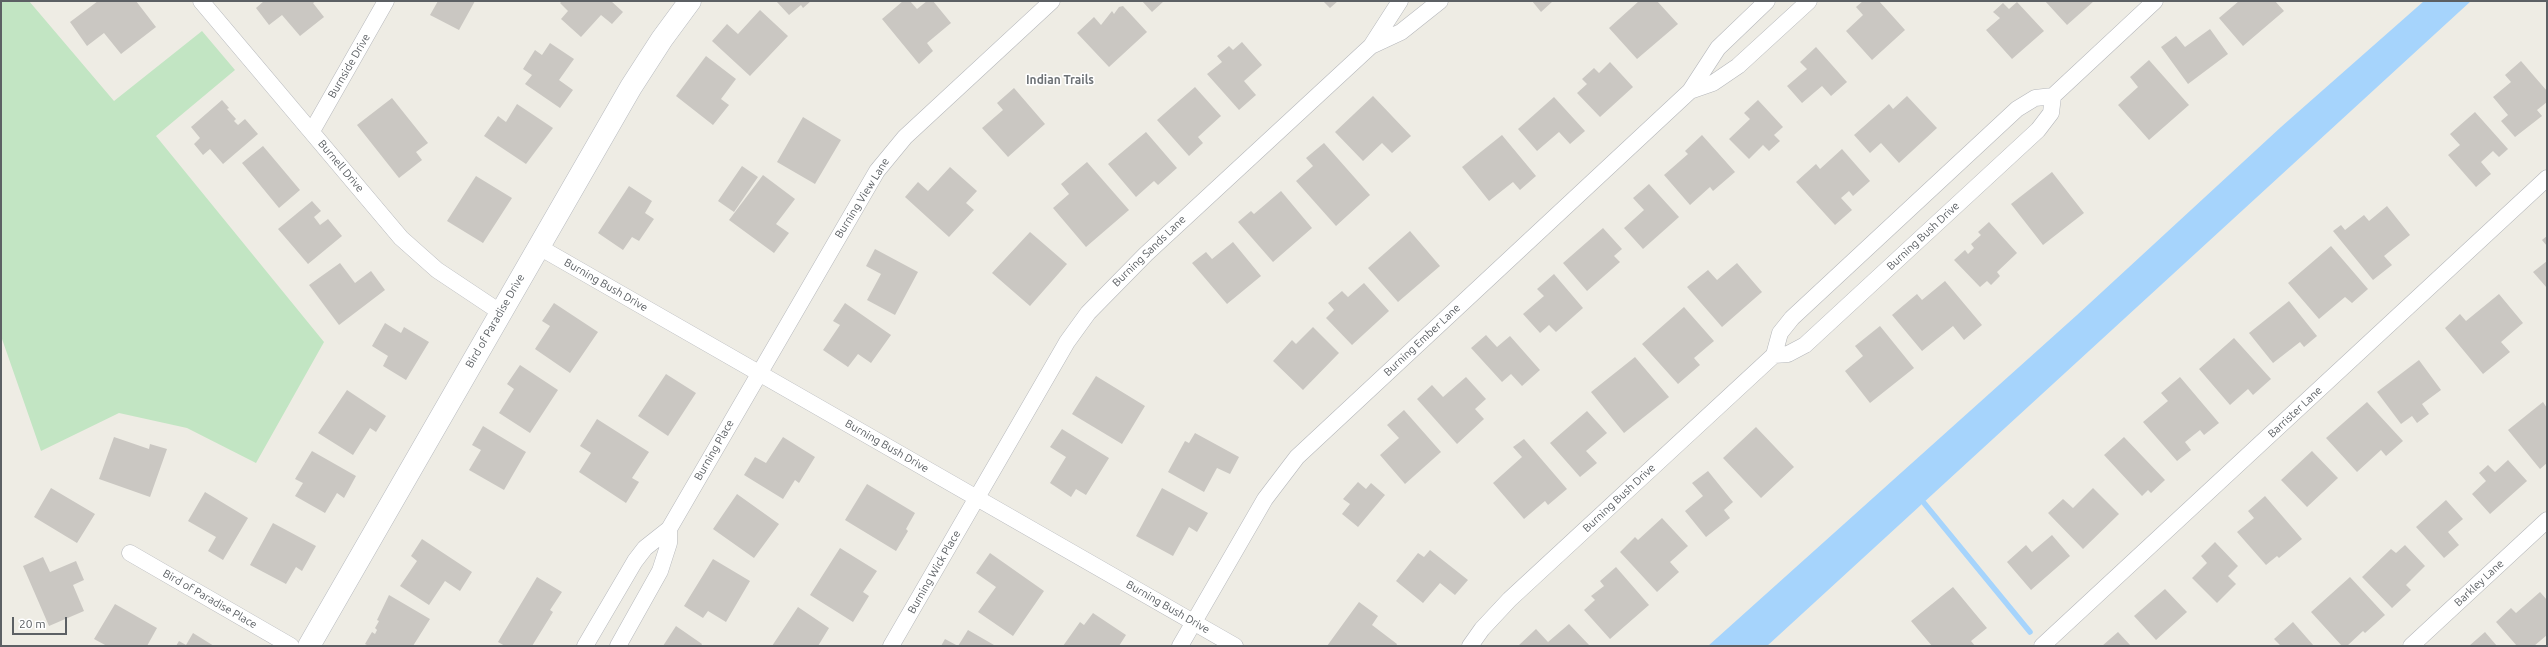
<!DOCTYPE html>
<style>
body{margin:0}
#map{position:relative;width:2548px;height:647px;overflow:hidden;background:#eeece4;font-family:Ubuntu,sans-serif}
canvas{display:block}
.frame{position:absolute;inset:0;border:2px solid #5c6064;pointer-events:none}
.scale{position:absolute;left:12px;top:617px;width:55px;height:18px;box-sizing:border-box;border:2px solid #5c6064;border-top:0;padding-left:5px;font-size:12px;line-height:14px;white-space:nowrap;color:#5c6064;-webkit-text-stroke:3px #fff;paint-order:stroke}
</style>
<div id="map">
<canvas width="2548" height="647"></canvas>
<div class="frame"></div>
<div class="scale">20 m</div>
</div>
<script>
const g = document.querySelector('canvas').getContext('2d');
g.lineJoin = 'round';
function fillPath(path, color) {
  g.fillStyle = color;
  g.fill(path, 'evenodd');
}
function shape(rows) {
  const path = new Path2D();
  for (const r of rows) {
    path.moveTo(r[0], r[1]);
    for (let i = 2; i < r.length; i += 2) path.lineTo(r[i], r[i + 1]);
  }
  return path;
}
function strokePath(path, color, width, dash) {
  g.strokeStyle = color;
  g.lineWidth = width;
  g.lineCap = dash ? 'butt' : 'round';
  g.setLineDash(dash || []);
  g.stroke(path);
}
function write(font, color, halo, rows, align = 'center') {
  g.font = font + ' Ubuntu,sans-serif';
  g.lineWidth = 3;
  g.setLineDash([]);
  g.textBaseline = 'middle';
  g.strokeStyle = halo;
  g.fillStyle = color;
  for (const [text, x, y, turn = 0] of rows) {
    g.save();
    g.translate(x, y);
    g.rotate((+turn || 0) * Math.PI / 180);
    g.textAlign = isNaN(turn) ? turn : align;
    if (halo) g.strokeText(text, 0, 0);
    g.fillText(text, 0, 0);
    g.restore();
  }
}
const green = shape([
 [1,1,29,1,114,101,202,31,235,70,156,136,324,342,256,463,187,428,119,413,41,451,1,336]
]);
const water = shape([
 [2424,1,2471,1,1767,646,1708,646,2077,315,2281,127]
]);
const stream = shape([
 [1924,503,2030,632]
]);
const building = shape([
 [98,1,136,1,156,27,121,54,104,33,87,46,70,22],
 [264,1,316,1,313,3,324,17,300,36,282,15,269,25,256,8],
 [438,1,475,1,459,30,430,15],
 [562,1,611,1,623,12,612,24,601,15,581,37,561,19,568,11,560,3],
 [776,1,811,1,803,8,801,5,789,15],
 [903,1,910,1,917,9,927,1,933,1,951,23,927,43,933,51,919,64,882,19],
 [1142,1,1164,1,1152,12],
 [1323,1,1338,1,1330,8],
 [1532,1,1553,1,1541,12],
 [1639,1,1657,1,1678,24,1637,59,1609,28],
 [1863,1,1879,1,1905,30,1872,60,1846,31,1863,15,1856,7],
 [2045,1,2094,1,2067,25],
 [2239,1,2275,1,2284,11,2243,46,2219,18],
 [2017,2,2044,31,2012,59,1986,30,2000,18,1993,12,2003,3,2009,9],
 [1123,6,1147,32,1109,67,1077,33,1094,17,1101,25,1112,11,1114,14,1119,7],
 [760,10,788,36,750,76,712,41,727,24,738,34],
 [2210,29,2228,54,2188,84,2161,47,2176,36,2185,47],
 [1242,42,1262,65,1244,81,1256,95,1239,110,1207,74,1222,62,1217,56,1229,46,1233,50],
 [550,43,574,59,559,80,573,90,560,108,525,84,532,75,523,69,535,50,542,55],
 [1816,47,1847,82,1831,96,1822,86,1802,103,1787,86,1807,69,1800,62],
 [706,56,736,79,721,99,729,105,713,125,676,96],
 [2149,60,2189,105,2149,140,2118,105,2138,87,2130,77],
 [2521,61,2547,91,2547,102,2537,110,2542,116,2515,137,2501,121,2508,115,2493,97,2511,82,2505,75],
 [1610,62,1633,87,1600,117,1577,93,1587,84,1582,79,1594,68,1599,73],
 [1195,87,1221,116,1198,137,1203,143,1189,156,1157,120],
 [1014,88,1045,124,1008,157,982,128,1003,110,997,103],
 [1373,96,1411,136,1392,153,1382,143,1363,161,1335,132],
 [1907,96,1937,128,1899,163,1881,143,1870,153,1854,135,1889,104,1893,109],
 [1554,97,1585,131,1570,144,1559,132,1537,151,1518,129],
 [392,98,428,143,416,152,422,160,399,178,357,125],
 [222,100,229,108,227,109,236,119,234,121,238,125,245,119,258,134,223,164,210,149,203,155,194,144,200,138,191,127],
 [1758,100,1783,127,1774,135,1780,141,1769,151,1763,145,1749,159,1729,139,1750,119,1744,113],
 [517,104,553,128,526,164,484,136,498,116,506,122],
 [2475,112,2508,149,2499,157,2493,151,2481,162,2491,174,2476,187,2448,155,2460,145,2450,134],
 [803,117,841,140,815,184,777,162],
 [1146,132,1177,168,1158,185,1154,181,1136,197,1108,164],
 [1502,135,1536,176,1520,190,1513,182,1489,201,1462,167],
 [1702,135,1735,172,1713,191,1710,187,1690,205,1664,175,1688,154,1685,151],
 [1324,143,1370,195,1336,226,1296,181,1313,166,1306,158],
 [263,146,300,190,279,208,242,163],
 [1842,149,1870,181,1853,196,1849,191,1841,198,1852,210,1835,225,1796,182,1816,164,1820,169],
 [1087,162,1129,210,1086,247,1053,208,1069,194,1061,184],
 [742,166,758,177,734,212,718,201],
 [950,167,977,191,966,203,974,210,949,237,905,197,918,182,928,191],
 [2052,172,2084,213,2043,245,2011,204],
 [763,175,795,199,776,224,789,233,774,253,729,220],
 [476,176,512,198,483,243,447,221],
 [1649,184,1679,217,1643,249,1624,228,1644,210,1633,198],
 [629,186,652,201,645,213,654,219,639,241,632,237,623,250,598,233],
 [1281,191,1312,228,1273,262,1238,222,1251,211,1254,214],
 [312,201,321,211,314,217,320,225,328,219,342,236,308,264,278,229],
 [2387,206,2410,235,2384,256,2392,265,2373,280,2333,231,2341,225,2345,230,2364,215,2369,221],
 [1989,222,2017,253,1997,272,2000,276,1991,285,1987,281,1980,287,1954,260,1965,250,1968,254,1974,248,1971,244,1981,235,1978,232],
 [1603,228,1622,249,1614,256,1620,262,1587,291,1563,263],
 [1410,231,1440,266,1398,302,1368,268],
 [1030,232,1067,264,1030,306,992,273],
 [2547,236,2547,246,2542,240],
 [1233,242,1261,276,1227,304,1192,263,1206,252,1212,259],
 [2331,246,2368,289,2352,303,2345,297,2319,319,2288,283],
 [875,249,918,272,895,315,867,300,881,274,866,266],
 [2547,261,2547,288,2533,272],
 [340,263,355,283,371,271,385,290,339,325,309,285],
 [1737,263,1762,292,1722,327,1687,287,1708,270,1717,280],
 [1554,274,1583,308,1556,332,1549,325,1540,333,1523,314,1544,296,1537,289],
 [1945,281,1982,325,1964,340,1953,326,1922,351,1892,315,1917,294,1922,300],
 [1364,283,1389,311,1352,345,1326,318,1334,310,1328,303,1342,291,1348,297],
 [2499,294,2523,323,2501,342,2510,352,2483,374,2445,328,2460,314,2466,321],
 [2289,301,2317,336,2304,347,2300,342,2273,363,2249,333],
 [554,303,598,332,570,373,535,349,550,326,542,321],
 [845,303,891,335,871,363,858,354,848,367,823,350,840,325,833,321],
 [1684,307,1714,341,1694,358,1700,365,1678,384,1642,344],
 [385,323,401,333,404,327,429,342,406,380,383,366,388,356,372,346],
 [1880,326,1914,368,1870,403,1845,371,1863,356,1855,346],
 [1313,327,1339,353,1303,390,1273,361,1292,340,1296,344],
 [1486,335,1497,347,1510,336,1540,370,1522,386,1511,374,1502,382,1471,348],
 [2234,338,2271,379,2253,395,2248,389,2230,405,2199,369],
 [1635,357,1669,397,1624,433,1591,392],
 [2419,360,2441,390,2422,404,2429,414,2417,423,2412,416,2401,424,2377,392],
 [520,365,558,390,530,433,499,413,514,389,507,384],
 [666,374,696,393,668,436,638,416],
 [1096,376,1145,406,1122,444,1072,414],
 [1466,377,1486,399,1475,409,1484,419,1457,444,1417,399,1432,385,1443,397],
 [2180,377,2219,423,2204,435,2200,430,2185,442,2191,450,2177,461,2143,422,2168,401,2161,393],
 [347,390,386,416,376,432,370,428,353,455,318,433],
 [2367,402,2403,441,2386,456,2381,450,2357,472,2326,438],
 [2543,402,2547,408,2547,463,2540,469,2508,430],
 [1404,410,1441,452,1405,484,1380,455,1399,438,1387,425],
 [1587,411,1607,433,1586,451,1597,463,1580,477,1550,443],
 [597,419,649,452,632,478,639,482,626,503,579,472,591,453,580,446],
 [483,426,526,452,504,490,469,470,481,450,472,445],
 [1756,427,1794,467,1761,498,1723,458],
 [1062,429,1109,458,1086,495,1076,489,1071,497,1050,483,1066,457,1050,447],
 [1195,433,1239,457,1230,474,1217,468,1204,492,1168,472,1185,441,1189,443],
 [114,437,149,449,150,444,167,449,150,497,99,479],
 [783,437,815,457,799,483,795,480,783,499,744,475,755,457,766,463],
 [2124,437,2165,480,2151,493,2148,490,2142,496,2104,455],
 [1524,439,1567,489,1548,505,1545,501,1524,519,1493,483,1522,457,1513,447],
 [312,451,356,476,344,498,337,493,325,513,295,496,303,483,295,479],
 [2312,451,2338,478,2307,507,2281,480],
 [2508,460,2527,481,2490,514,2472,494,2486,481,2479,473,2488,465,2495,472],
 [1708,471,1733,502,1724,510,1730,518,1706,537,1685,511,1703,496,1692,483],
 [1358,482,1366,489,1371,483,1385,495,1358,527,1342,514,1350,504,1343,499],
 [867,484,915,513,906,529,908,531,896,551,845,520],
 [51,488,95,514,77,543,34,517],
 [1162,488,1208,513,1197,532,1189,527,1173,556,1136,536],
 [2093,488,2119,514,2083,549,2048,513,2063,499,2073,508],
 [205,492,248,518,223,560,208,551,216,537,188,521],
 [737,494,779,524,754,558,713,529],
 [2265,496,2302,539,2279,558,2277,556,2266,565,2237,532,2254,518,2248,511],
 [2446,500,2463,519,2448,532,2459,545,2444,558,2416,527],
 [1662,518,1688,546,1670,562,1679,572,1657,592,1620,552,1635,537,1638,540],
 [273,523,316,546,302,571,296,567,286,584,250,565],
 [2052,535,2070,556,2031,590,2007,562,2026,545,2032,552],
 [422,539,472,572,460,591,445,581,429,605,400,586,417,561,411,556],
 [2215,542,2238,566,2228,576,2236,584,2217,603,2192,578,2207,563,2201,556],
 [2405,545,2425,566,2406,585,2411,590,2392,608,2362,577,2391,549,2396,553],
 [840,548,877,571,863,592,869,596,853,622,810,595],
 [1430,550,1468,580,1455,595,1440,583,1423,603,1396,581,1418,553,1424,557],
 [990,553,1044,591,1013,636,978,612,996,587,976,573],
 [43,557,50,572,76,561,84,580,73,585,84,611,49,626,23,566],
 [713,559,750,581,726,622,708,611,703,618,684,606],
 [1616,567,1649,605,1610,639,1584,610,1595,600,1591,596,1604,586,1600,581],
 [537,577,562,592,550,610,553,612,532,646,505,646,498,642],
 [2350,577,2385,615,2365,633,2363,631,2347,646,2342,646,2311,612],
 [1953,587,1987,628,1971,641,1975,646,1932,646,1911,621],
 [2165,589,2187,612,2156,640,2134,616],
 [2540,592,2547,600,2547,635,2534,646,2517,646,2496,622,2511,608,2516,613],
 [389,595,430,619,413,646,369,646,365,644,372,632,375,634,377,630,375,628,379,621,377,620],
 [1359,602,1378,616,1372,625,1397,644,1396,646,1327,646],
 [115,604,157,628,147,646,107,646,94,639],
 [798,607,829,628,818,646,772,646],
 [1093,613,1126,635,1119,646,1063,646,1080,622,1084,625],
 [2293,622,2314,646,2281,646,2274,639],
 [1569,624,1590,646,1518,646,1536,629,1548,642],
 [676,626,702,644,701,646,663,646],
 [968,630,994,645,994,646,958,646],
 [2118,632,2131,646,2102,646],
 [2485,632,2497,646,2469,646],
 [193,633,214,646,176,646,179,641,186,645],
 [945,639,958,646,941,646]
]);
const street = shape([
 [201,1,401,238,437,270,500,312],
 [1767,1,1718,48,1690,91,1713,83,1738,66,1809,1],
 [1371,46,1400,1],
 [2053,96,2155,1],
 [312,131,386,1],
 [539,247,1235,646],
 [669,529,877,171,905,137,1052,1],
 [130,553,291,646],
 [585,646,635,561,645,548,669,529,669,543,660,571,618,646],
 [891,646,1067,342,1088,313,1146,254,1371,46,1401,32,1440,1],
 [1180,646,1265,499,1297,457,1690,91],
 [1470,646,1482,629,1510,599,1774,355,1780,333,1792,318,2017,109,2035,98,2053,96,2051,113,2038,130,1805,345,1788,354,1774,355],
 [2042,646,2547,178],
 [2411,646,2547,520]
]);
const secondary = shape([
 [309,646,631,87,662,39,690,1]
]);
const streetNames = [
 ["Burnside Drive",349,66,-60],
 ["Burnell Drive",341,166,50],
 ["Burning View Lane",862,198,-58],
 ["Burning Bush Drive",1923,236,-43],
 ["Burning Sands Lane",1149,251,-44],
 ["Burning Bush Drive",606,285,30],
 ["Bird of Paradise Drive",495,321,-60],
 ["Burning Ember Lane",1422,340,-43],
 ["Barrister Lane",2295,412,-43],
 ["Burning Bush Drive",887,446,30],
 ["Burning Place",714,450,-60],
 ["Burning Bush Drive",1619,498,-43],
 ["Burning Wick Place",934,572,-60],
 ["Barkley Lane",2479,583,-43],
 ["Bird of Paradise Place",210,599,30],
 ["Burning Bush Drive",1168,607,30]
];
const neighbourhoodNames = [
 ["Indian Trails",1060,80]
];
fillPath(green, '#c2e5c3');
fillPath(water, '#a6d4fc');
strokePath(stream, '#a6d4fc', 5.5);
fillPath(building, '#cac7c2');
strokePath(street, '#b5b7bb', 17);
strokePath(secondary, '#b6b9be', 23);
strokePath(street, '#fff', 16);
strokePath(secondary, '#fff', 22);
write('11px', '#5c6064', '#fff', streetNames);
write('bold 12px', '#6d7276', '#fff', neighbourhoodNames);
</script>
